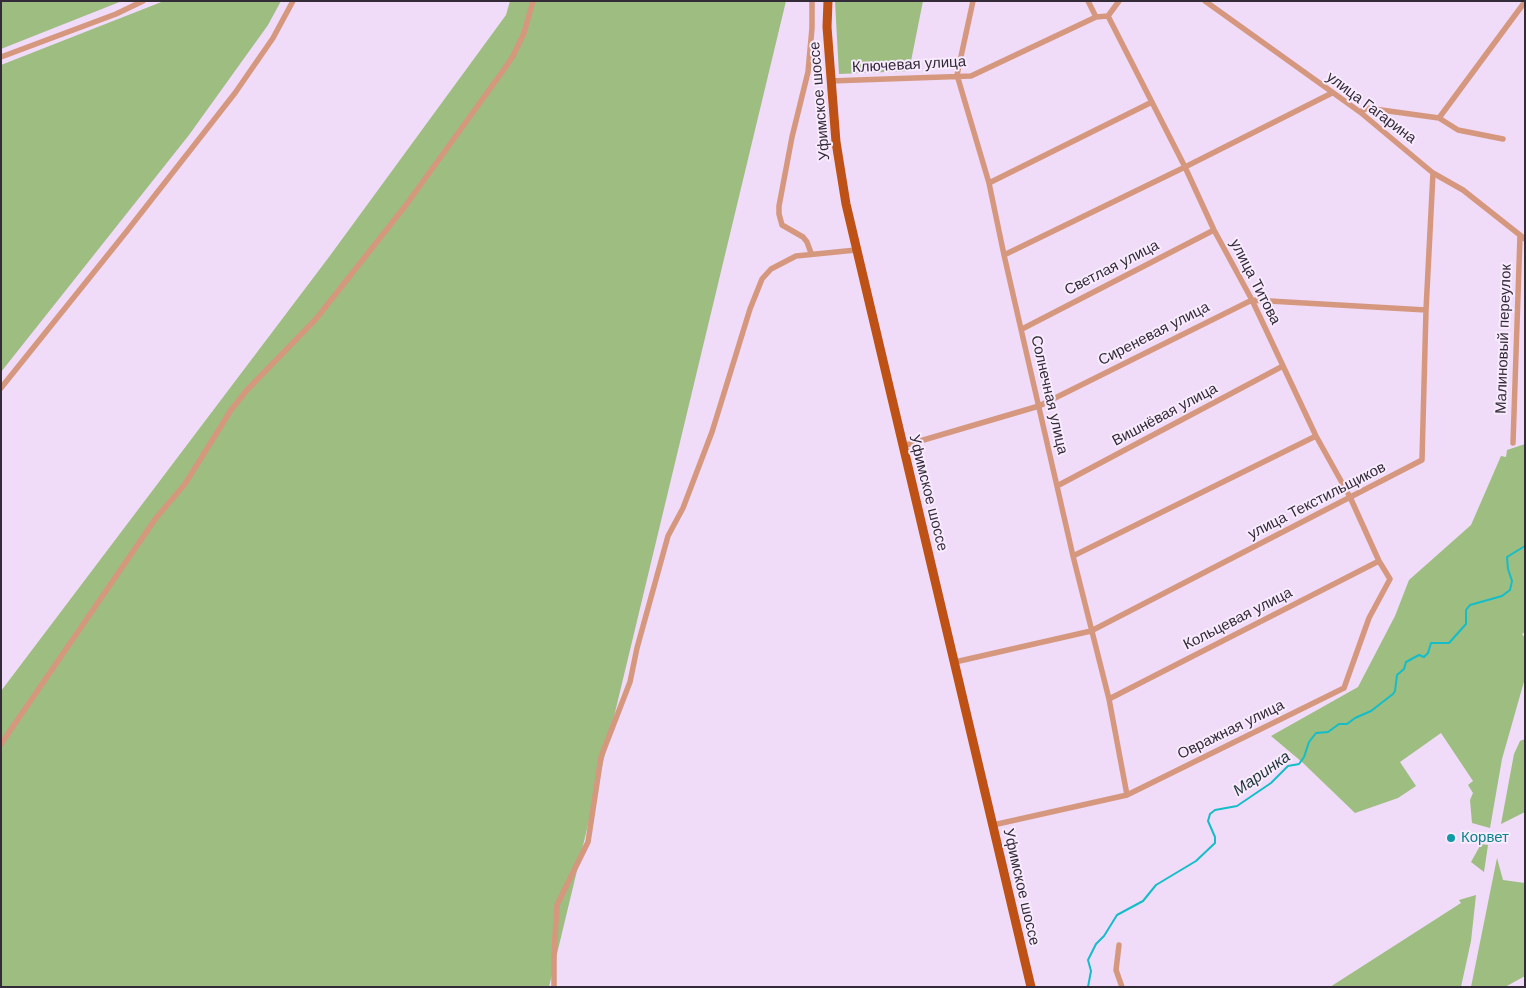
<!DOCTYPE html>
<meta charset="utf-8">
<style>
body{margin:0}
#map{position:relative;width:1526px;height:988px;overflow:hidden;background:#f0dbf9;font-family:Arial,sans-serif}
canvas{display:block}
.frame{position:absolute;inset:0;border:2px solid #332b37;pointer-events:none}
</style>
<div id="map">
<canvas width="1526" height="988"></canvas>
<div class="frame"></div>
</div>
<script>
const g = document.querySelector('canvas').getContext('2d');
g.lineJoin = 'round';
function fillPath(path, color) {
  g.fillStyle = color;
  g.fill(path, 'evenodd');
}
function shape(rows) {
  const path = new Path2D();
  for (const r of rows) {
    path.moveTo(r[0], r[1]);
    for (let i = 2; i < r.length; i += 2) path.lineTo(r[i], r[i + 1]);
  }
  return path;
}
function strokePath(path, color, width, dash) {
  g.strokeStyle = color;
  g.lineWidth = width;
  g.lineCap = dash ? 'butt' : 'round';
  g.setLineDash(dash || []);
  g.stroke(path);
}
function write(font, color, halo, rows, align = 'center') {
  g.font = font + ' Arial,sans-serif';
  g.lineWidth = 4;
  g.setLineDash([]);
  g.textBaseline = 'middle';
  g.strokeStyle = halo;
  g.fillStyle = color;
  for (const [text, x, y, turn = 0] of rows) {
    g.save();
    g.translate(x, y);
    g.rotate((+turn || 0) * Math.PI / 180);
    g.textAlign = isNaN(turn) ? turn : align;
    if (halo) g.strokeText(text, 0, 0);
    g.fillText(text, 0, 0);
    g.restore();
  }
}
const green = shape([
 [1,1,122,1,1,49],
 [164,1,281,1,268,25,189,135,1,372,1,65],
 [510,1,786,1,549,987,1,987,1,691,329,257,506,15],
 [835,1,923,1,909,71,839,74],
 [1525,444,1525,632,1522,634,1525,638,1525,678,1502,759,1490,828,1472,823,1470,800,1473,793,1468,785,1473,781,1441,733,1400,762,1416,786,1398,798,1355,813,1302,762,1271,736,1358,687,1395,616,1409,580,1471,525,1501,456,1506,457,1507,450],
 [1525,739,1525,812,1501,824,1514,754,1520,741],
 [1481,844,1488,845,1484,872,1471,862],
 [1497,858,1503,880,1525,883,1525,976,1505,987,1471,987],
 [1476,895,1471,941,1461,987,1330,987,1461,903,1459,900]
]);
const stream = shape([
 [1088,987,1091,971,1088,960,1096,944,1104,936,1117,915,1143,901,1156,885,1196,861,1215,843,1215,837,1208,821,1210,814,1215,810,1237,806,1271,783,1288,766,1299,764,1304,757,1309,742,1316,733,1328,732,1339,724,1347,724,1355,718,1371,711,1393,694,1395,691,1397,675,1404,669,1406,662,1419,655,1424,657,1428,653,1431,643,1449,643,1466,624,1466,610,1470,605,1502,596,1510,590,1512,581,1508,569,1507,557,1525,546]
]);
const minor = shape([
 [973,1,957,75,989,183,1004,255,1073,556,1109,699,1127,795],
 [1088,1,1096,17],
 [1205,1,1360,112,1433,173,1463,190,1525,239],
 [1,57,116,14,143,1],
 [830,81,971,76,1096,17,1108,16,1119,1],
 [1360,112,1367,108,1439,118,1524,3],
 [1439,118,1458,130,1503,139],
 [989,183,1152,102],
 [811,253,807,242,803,237,782,225,779,214,779,206,792,137,808,72,812,28,812,1],
 [1004,255,1185,167,1332,93],
 [1022,329,1214,230],
 [1,388,127,231,235,93,273,38,293,1],
 [1513,443,1520,236],
 [903,446,1039,406,1252,300,1426,310],
 [1057,486,1283,366],
 [1073,556,1316,436],
 [955,662,1091,631,1422,460,1426,310,1433,173],
 [1109,699,1379,561],
 [1,744,156,518,185,484,231,410,247,390,316,319,406,205,505,68,513,56,524,33,533,1],
 [993,825,1127,795,1344,688,1369,618,1390,579,1379,561,1350,497,1316,436,1252,300,1214,230,1185,167,1108,16],
 [1119,945,1116,970,1122,987],
 [554,987,554,953,557,905,588,842,601,757,630,682,637,648,668,536,683,508,712,432,750,309,762,279,771,269,796,256,856,250]
]);
const primary = shape([
 [828,1,827,27,836,142,846,204,1031,987]
]);
const markers = [
 [1451,838,5,"#0f9aa8"]
];
const streetNames = [
 ["Ключевая улица",909,65,-3],
 ["Уфимское шоссе",820,101,-95],
 ["улица Гагарина",1371,108,37],
 ["Светлая улица",1112,268,-27],
 ["улица Титова",1255,282,63],
 ["Сиреневая улица",1154,334,-27],
 ["Малиновый переулок",1504,339,-88],
 ["Солнечная улица",1049,395,77],
 ["Вишнёвая улица",1165,415,-28],
 ["Уфимское шоссе",928,493,76],
 ["улица Текстильщиков",1317,501,-27],
 ["Кольцевая улица",1238,619,-27],
 ["Овражная улица",1231,730,-26],
 ["Уфимское шоссе",1021,887,77]
];
const cultureNames = [
 ["Корвет",1461,838]
];
const waterNames = [
 ["Маринка",1262,774,-35]
];
fillPath(green, '#9dbd81');
strokePath(stream, '#13bec9', 2);
strokePath(minor, '#d5987e', 5.5);
strokePath(primary, '#be5115', 9);
for (const [x, y, r, color] of markers) {
  const dot = new Path2D();
  dot.arc(x, y, r, 0, 2 * Math.PI);
  g.fillStyle = color;
  g.fill(dot);
  strokePath(dot, '#f8ebfe', 2);
}
write('15px', '#332b37', '#f8ebfe', streetNames);
write('15px', '#0d838f', '#f8ebfe', cultureNames, 'left');
write('italic 16px', '#1f3839', '#f8ebfe', waterNames);
</script>
